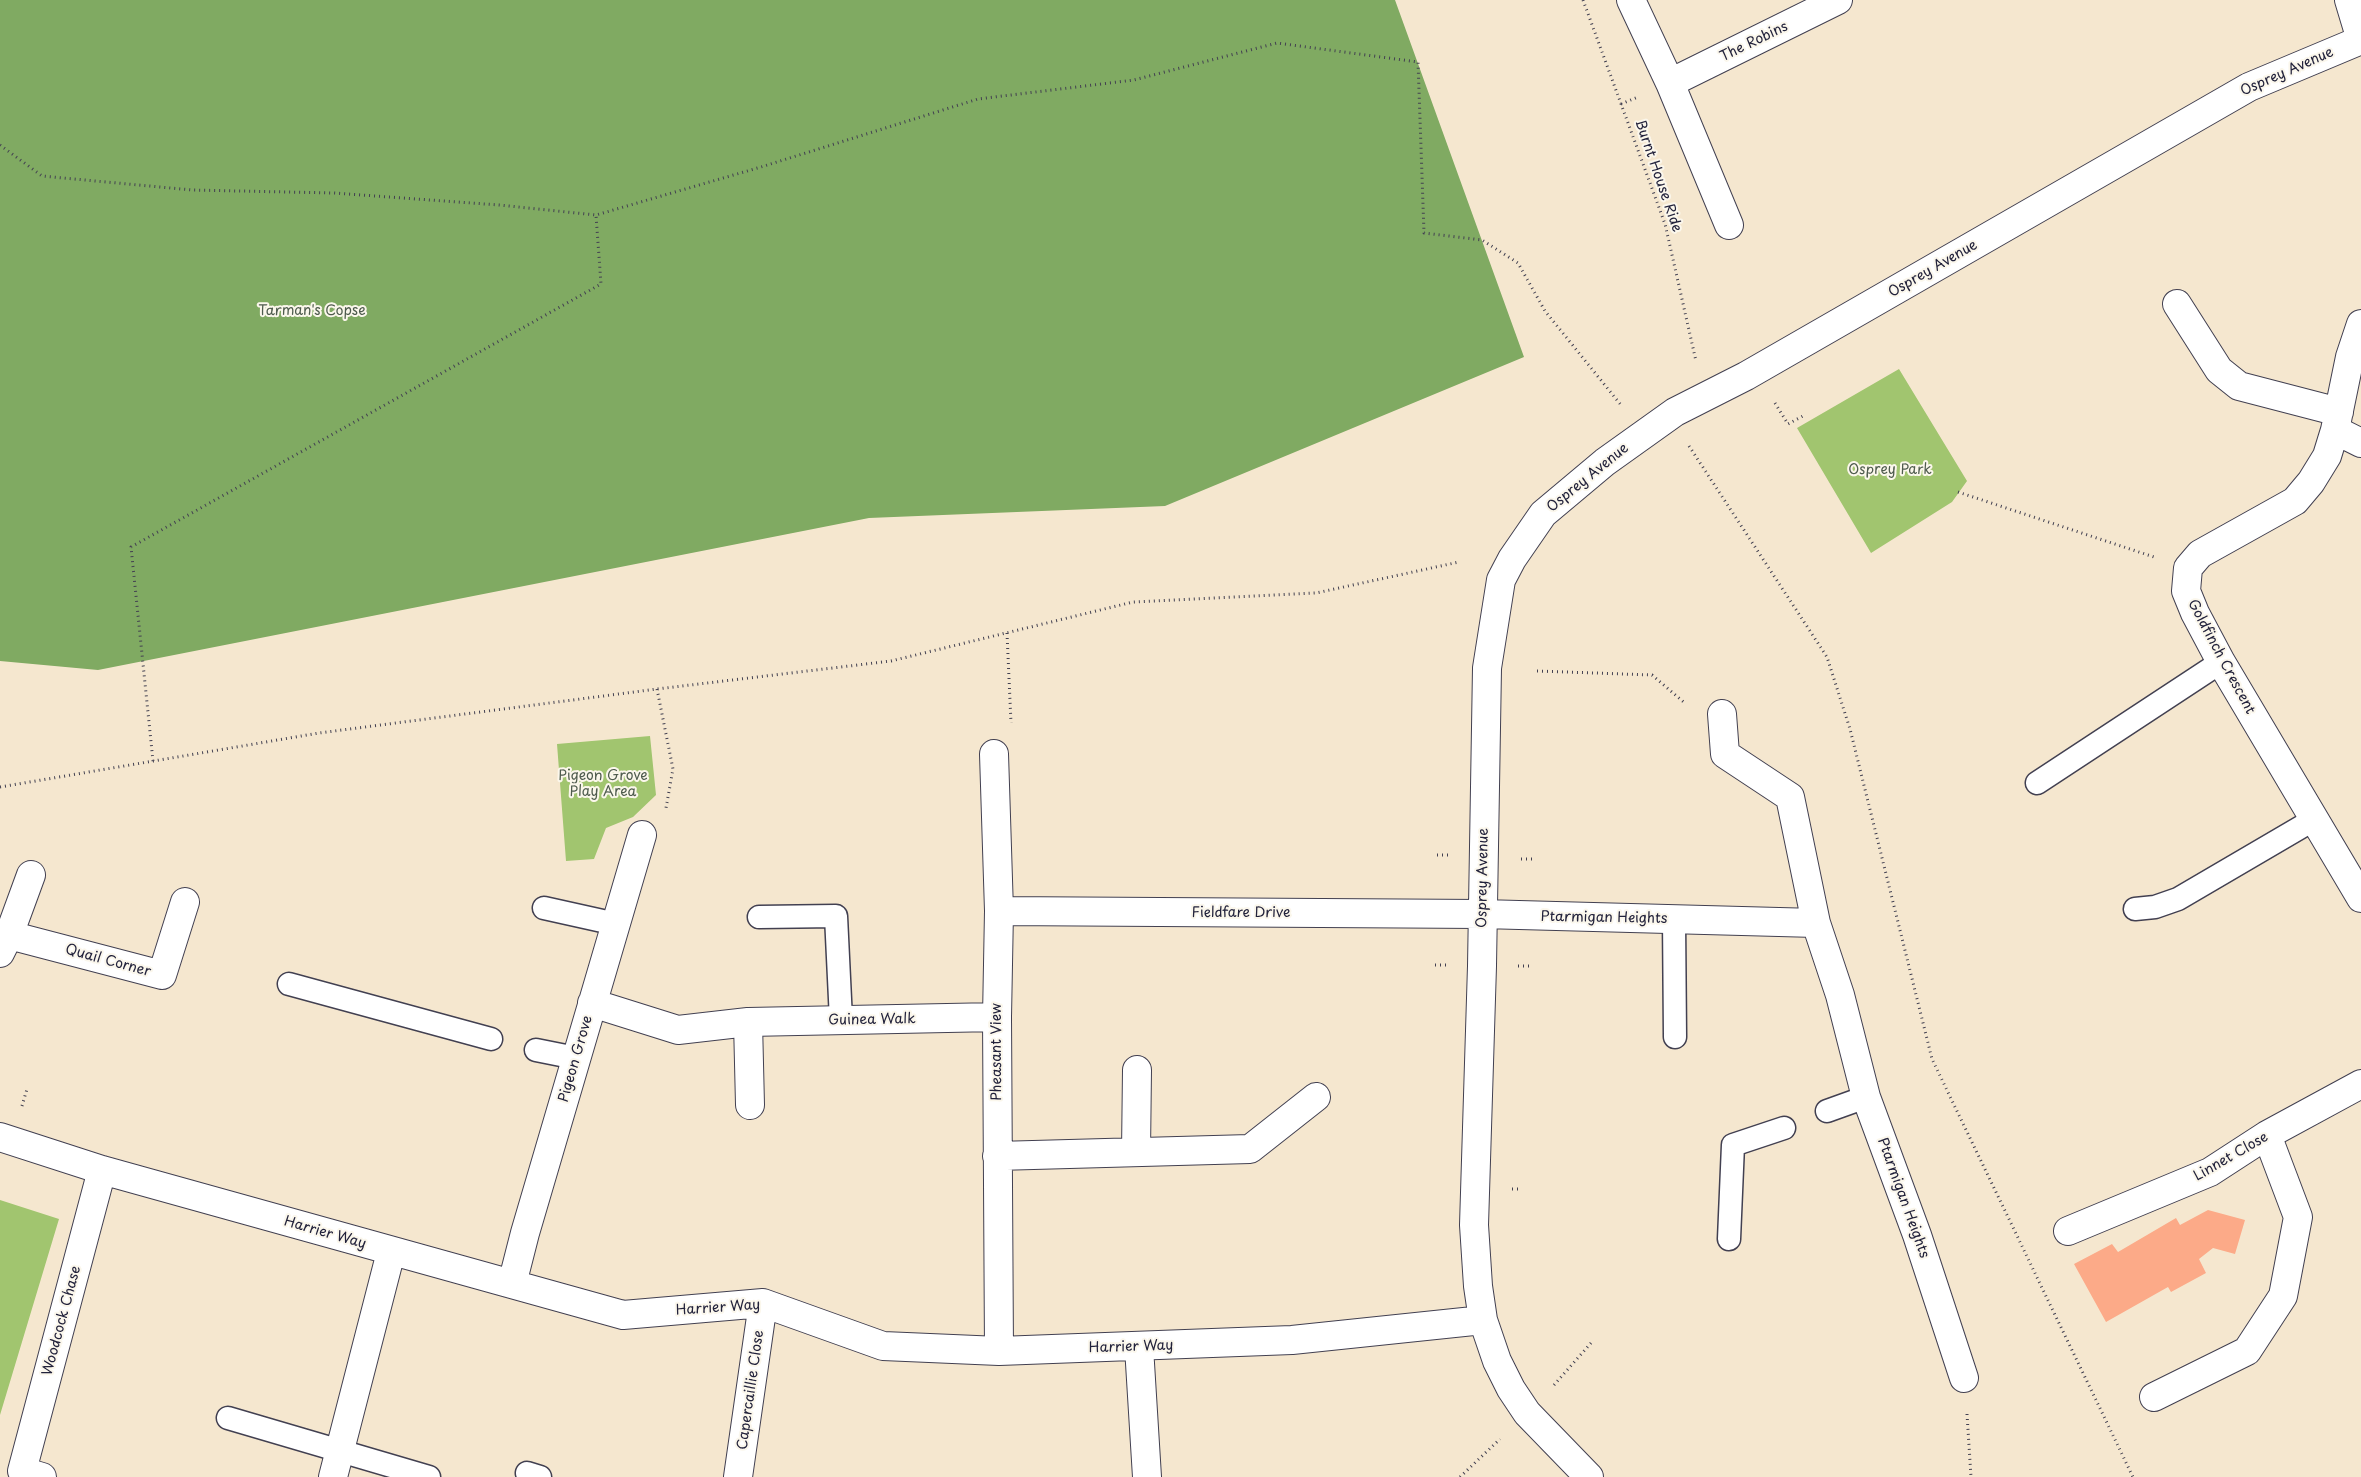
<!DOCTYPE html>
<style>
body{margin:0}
canvas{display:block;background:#f5e7cf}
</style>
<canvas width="2361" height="1477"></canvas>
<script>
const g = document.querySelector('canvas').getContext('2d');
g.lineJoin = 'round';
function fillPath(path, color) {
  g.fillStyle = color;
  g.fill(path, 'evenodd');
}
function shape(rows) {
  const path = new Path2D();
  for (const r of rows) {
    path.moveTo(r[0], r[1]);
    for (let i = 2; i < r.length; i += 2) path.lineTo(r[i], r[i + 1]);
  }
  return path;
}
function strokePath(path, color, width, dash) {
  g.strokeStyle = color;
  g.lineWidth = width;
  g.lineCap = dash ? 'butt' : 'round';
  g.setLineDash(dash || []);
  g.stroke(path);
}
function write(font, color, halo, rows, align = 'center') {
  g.font = font + ' "Playpen Sans",sans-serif';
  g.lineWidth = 4;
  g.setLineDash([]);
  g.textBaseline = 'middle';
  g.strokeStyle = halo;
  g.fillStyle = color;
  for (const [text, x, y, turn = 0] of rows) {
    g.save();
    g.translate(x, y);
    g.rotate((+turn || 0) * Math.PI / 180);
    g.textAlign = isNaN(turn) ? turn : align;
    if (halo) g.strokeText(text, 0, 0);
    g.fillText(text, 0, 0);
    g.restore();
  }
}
const green = shape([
 [1899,369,1967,481,1952,502,1871,553,1797,428],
 [650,736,656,795,633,817,606,828,594,859,566,861,557,744],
 [0,1200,59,1219,0,1415]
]);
const forest = shape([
 [0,0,1395,0,1524,357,1165,506,869,518,98,670,0,661]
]);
const building = shape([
 [2208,1210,2245,1220,2235,1254,2213,1248,2199,1259,2206,1273,2171,1292,2168,1287,2106,1322,2074,1264,2112,1244,2118,1252,2176,1218,2180,1225]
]);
const path = shape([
 [1583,0,1665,224,1696,361],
 [1621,104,1638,97],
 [0,145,42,176,192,190,334,193,499,205,596,215,761,167,978,99,1134,80,1277,43,1418,62,1424,233,1482,240,1518,263,1545,311,1621,405],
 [1775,403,1788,424,1803,416],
 [1689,446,1827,657,1850,729,1932,1059,2133,1477],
 [1958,492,2154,557],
 [1007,633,1011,723],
 [1537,671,1652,675,1686,704],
 [657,689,673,769,666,808],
 [153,761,131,547,601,284,596,215],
 [0,787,319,733,657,689,891,661,1133,602,1316,593,1459,562],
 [1437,855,1448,855],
 [1521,859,1536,859],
 [1435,965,1446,965],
 [1518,966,1531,966],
 [22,1106,27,1089],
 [1512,1189,1521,1189],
 [1554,1385,1591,1343],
 [1967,1414,1971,1477],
 [1460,1477,1500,1439]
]);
const lane = shape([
 [2037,783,2221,662],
 [544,908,616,924],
 [2135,909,2155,907,2178,899,2313,820],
 [759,917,836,916,841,1020],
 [1674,919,1675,1037],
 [289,984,491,1039],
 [536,1050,576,1058],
 [1827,1111,1866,1097],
 [1729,1239,1733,1145,1784,1128],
 [228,1418,429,1477],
 [527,1473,540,1477]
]);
const street = shape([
 [1631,0,1670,83,1838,0],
 [2349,0,2361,40],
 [1670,83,1729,225],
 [2177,304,2219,370,2239,386,2339,412],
 [2361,324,2350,357,2335,430,2327,456,2311,482,2295,501,2200,554,2188,568,2186,591,2195,613,2221,662,2361,898],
 [2335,430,2361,443],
 [1722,714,1725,754,1790,797,1816,923,1840,995,1866,1097,1917,1235,1964,1378],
 [994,754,999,911,997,1017,999,1351],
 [999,911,1482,914,1816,923],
 [9,935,162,975,185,902],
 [0,953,9,935,31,875],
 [592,1003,678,1030,748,1022,997,1017],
 [748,1022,750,1105],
 [0,1137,102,1170,623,1315,763,1303,883,1346,999,1351,1292,1340,1483,1320],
 [1136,1152,1137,1070],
 [997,1156,1250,1149,1316,1097],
 [2068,1231,2210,1172,2267,1135,2361,1084],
 [512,1284,525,1233,642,835],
 [1139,1347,1147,1477],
 [2154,1397,2247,1351,2283,1296,2298,1217,2267,1135],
 [42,1477,22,1471,102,1170],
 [333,1477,391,1252],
 [738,1477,763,1303],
 [1589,1477,1527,1413,1511,1389,1497,1361,1483,1320,1478,1286,1474,1225,1482,966,1487,668,1501,580,1512,559,1543,514,1605,462,1675,412,1746,376,2249,87,2361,40]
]);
const streetNames = [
 ["The Robins",1754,42,-26],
 ["Osprey Avenue",2287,72,-24],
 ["Burnt House Ride",1658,176,71],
 ["Osprey Avenue",1933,269,-30],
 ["Osprey Avenue",1588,478,-39],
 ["Goldfinch Crescent",2221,657,62],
 ["Osprey Avenue",1483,878,-89],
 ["Fieldfare Drive",1241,913],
 ["Ptarmigan Heights",1604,918,1],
 ["Quail Corner",108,961,15],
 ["Guinea Walk",872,1020,-1],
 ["Pheasant View",997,1052,-90],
 ["Pigeon Grove",576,1059,-74],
 ["Linnet Close",2231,1157,-30],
 ["Ptarmigan Heights",1903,1198,70],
 ["Harrier Way",325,1233,16],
 ["Harrier Way",718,1308,-4],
 ["Woodcock Chase",62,1321,-75],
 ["Harrier Way",1131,1347,-2],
 ["Capercaillie Close",751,1390,-82]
];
const parkNames = [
 ["Tarman's Copse",312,311],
 ["Osprey Park",1890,470],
 ["Pigeon Grove",603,776],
 ["Play Area",603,792]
];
fillPath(green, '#a1c56f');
fillPath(forest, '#80aa62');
fillPath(building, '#fcaa88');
strokePath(lane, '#424051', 25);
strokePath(street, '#424051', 30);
strokePath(path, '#424051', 3, [1, 4]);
strokePath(lane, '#fff', 22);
strokePath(street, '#fff', 28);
write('14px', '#22223b', '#fbf7ec', streetNames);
write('14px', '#4e5b4d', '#fbf7ec', parkNames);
</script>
